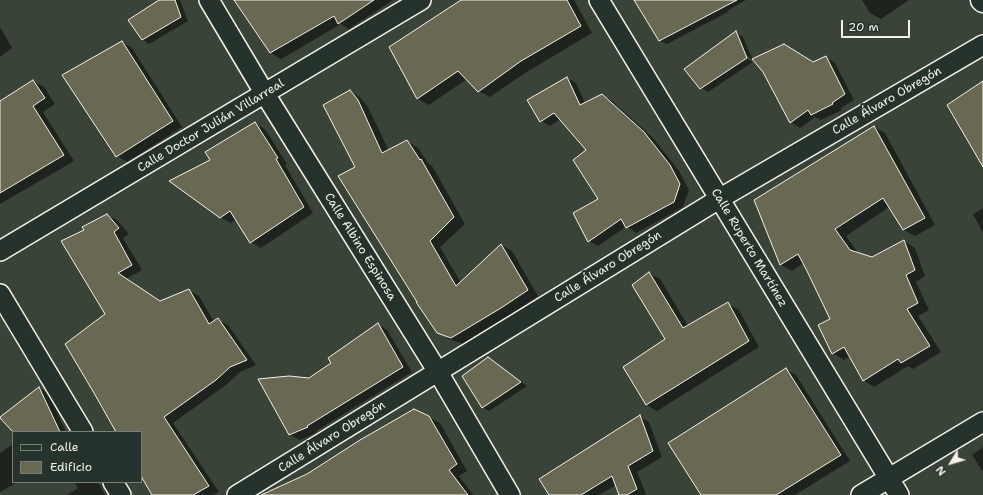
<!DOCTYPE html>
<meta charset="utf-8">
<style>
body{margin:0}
#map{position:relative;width:983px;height:495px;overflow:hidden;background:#3a4338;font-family:"Shantell Sans",sans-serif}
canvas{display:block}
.legend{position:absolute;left:12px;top:431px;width:130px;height:52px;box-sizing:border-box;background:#26332d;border:1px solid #787f78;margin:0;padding:5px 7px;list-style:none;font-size:12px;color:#f4f1e8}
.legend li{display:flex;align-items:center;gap:8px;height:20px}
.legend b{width:20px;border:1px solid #787f78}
.north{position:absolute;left:931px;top:443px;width:40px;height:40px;-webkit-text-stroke:3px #26332d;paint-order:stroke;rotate:232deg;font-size:11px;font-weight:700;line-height:16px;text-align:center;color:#f4f1e8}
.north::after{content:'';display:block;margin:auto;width:14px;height:18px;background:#f4f1e8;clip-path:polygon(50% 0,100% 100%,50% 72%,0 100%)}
.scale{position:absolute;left:841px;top:20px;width:69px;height:18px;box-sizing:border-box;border:2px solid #f4f1e8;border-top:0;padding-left:5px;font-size:12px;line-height:14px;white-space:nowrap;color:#f4f1e8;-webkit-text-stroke:3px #26332d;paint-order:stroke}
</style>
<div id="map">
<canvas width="983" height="495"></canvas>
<ul class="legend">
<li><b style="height:5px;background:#26332d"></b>Calle</li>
<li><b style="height:11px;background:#696853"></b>Edificio</li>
</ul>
<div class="north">N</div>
<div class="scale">20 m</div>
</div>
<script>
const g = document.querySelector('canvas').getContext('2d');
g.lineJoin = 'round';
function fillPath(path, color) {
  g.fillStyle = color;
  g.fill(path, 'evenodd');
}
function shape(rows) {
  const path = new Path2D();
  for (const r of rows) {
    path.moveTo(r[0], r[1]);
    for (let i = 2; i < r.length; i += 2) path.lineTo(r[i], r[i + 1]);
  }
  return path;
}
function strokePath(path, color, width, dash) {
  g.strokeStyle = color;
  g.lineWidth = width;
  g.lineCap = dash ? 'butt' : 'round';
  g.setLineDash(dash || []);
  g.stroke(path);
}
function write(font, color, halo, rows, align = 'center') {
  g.font = font + ' "Shantell Sans",sans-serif';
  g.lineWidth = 4;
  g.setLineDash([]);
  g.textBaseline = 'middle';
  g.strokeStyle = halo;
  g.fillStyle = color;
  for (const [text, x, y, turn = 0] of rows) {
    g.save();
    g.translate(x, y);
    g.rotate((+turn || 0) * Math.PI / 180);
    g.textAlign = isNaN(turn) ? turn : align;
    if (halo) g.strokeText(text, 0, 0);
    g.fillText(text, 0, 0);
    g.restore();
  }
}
const shadow = shape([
 [161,0,180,0,188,21,149,44,142,39],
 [236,0,393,0,349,29,341,24,281,59,271,53],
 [463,0,574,0,592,33,525,73,490,97,479,91,467,79,429,105,418,99,390,47],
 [634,0,746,0,727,11,728,12,667,44,659,40,643,13,640,11],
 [862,0,909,0,881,19,870,13],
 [0,27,12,48,0,57],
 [736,33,743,37,753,60,813,63,826,57,835,63,854,100,841,108,842,110,821,120,815,117,800,128,791,122,764,71,755,61,744,54,743,56,753,62,708,92,701,88],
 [122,42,132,48,182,127,127,162,117,156],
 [567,78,576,83,585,103,602,95,611,100,653,138,679,171,689,190,683,207,636,233,627,226,598,246,589,241,599,199,588,150,561,119,550,126,541,121],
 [33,81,44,87,55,104,43,112,74,161,0,204,0,102],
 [350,91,361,98,368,107,389,151,407,141,418,148,429,164,432,166,465,224,440,247,461,283,502,245,512,251,538,296,512,314,463,344,449,339,438,332,418,302,357,168],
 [255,124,265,129,287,164,285,165,313,213,261,248,251,242,236,219,231,223,220,217,211,160],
 [874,127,885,133,935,225,915,236,904,230,889,207,846,236,859,254,872,258,904,241,915,248,925,276,916,282,929,310,918,316,941,352,913,369,908,366,874,387,863,380,850,356,844,360,833,353,831,319,804,263,792,271,781,265],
 [983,208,983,233,973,214],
 [107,215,117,220,129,234,123,238,142,270,126,279,161,302,189,290,199,296,214,322,218,320,228,325,256,365,240,372,226,385,173,423,219,492,213,495,153,495,141,474,141,432,117,432,106,314,86,230],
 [649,273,660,279,688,326,728,304,739,310,759,347,657,411,647,405,624,367,666,339],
 [378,324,387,330,412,372,316,431,317,432,300,440,290,435,259,380,310,379,332,363],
 [488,358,495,363,527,386,489,411,482,407],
 [786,369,796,375,850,461,795,495,702,495],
 [39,388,49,394,66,432,15,432,1,418,0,418,0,414,1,417],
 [428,417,440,423,467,471,459,476,473,495,275,495],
 [640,417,649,422,662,457,637,472,646,494,645,495,620,495,616,485,599,495,551,495],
 [13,444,13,482,18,482,0,492,0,453],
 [983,447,983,472,972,455],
 [74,482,97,482,100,485,105,495,67,495,78,488]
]);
const building = shape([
 [159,0,175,0,181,17,142,40,128,20,159,0],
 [234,0,374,0,338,24,334,16,270,53,234,0],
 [461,0,567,0,581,26,521,61,478,92,458,71,417,99,389,47,461,0],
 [634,0,737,0,659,41,634,0],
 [736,31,747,58,700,89,684,69,736,31],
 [122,41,173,121,116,157,62,75,122,41],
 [784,44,813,62,826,56,845,94,832,103,833,104,811,115,808,110,790,123,763,72,752,59,784,44],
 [567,77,580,105,602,94,644,132,670,165,680,184,674,202,626,228,621,219,588,242,573,213,598,199,573,160,586,150,554,113,540,122,527,100,567,77],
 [33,80,45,98,33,106,64,155,0,193,0,101,33,80],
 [983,81,983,167,947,105,983,81],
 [350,90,358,100,382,153,407,140,420,160,421,159,454,217,430,241,456,286,501,244,528,290,501,308,451,338,437,333,416,302,417,302,338,176,355,167,323,105,350,90],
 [255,122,278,158,276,159,304,207,250,243,230,211,220,218,169,181,210,160,205,152,255,122],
 [874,126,925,218,903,230,883,198,835,229,850,250,872,257,904,240,915,270,906,275,918,303,907,309,930,346,901,363,898,359,863,381,844,347,832,354,818,325,830,319,807,271,798,254,780,265,754,200,874,126],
 [107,214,119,228,114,232,132,265,118,273,160,301,189,289,209,324,218,318,247,360,230,367,216,380,164,417,209,486,193,495,152,495,141,476,141,432,116,432,94,393,65,344,105,314,61,241,84,230,82,227,107,214],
 [649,272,683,328,728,302,749,341,646,405,623,367,665,339,632,285,649,272],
 [378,323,403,367,307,426,308,427,289,435,258,379,289,376,309,378,331,363,328,358,378,323],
 [488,357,521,382,482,408,462,376,488,357],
 [786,368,841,455,776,495,701,495,668,443,786,368],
 [39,387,60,432,13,432,0,418,0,417,39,387],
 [414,409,429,416,457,464,449,470,468,495,261,495,307,474,360,440,414,409],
 [640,415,653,451,628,466,637,489,627,495,619,495,612,476,581,495,549,495,539,479,640,415]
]);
const minor = shape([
 [209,0,265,94,438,372,510,495],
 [599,0,899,495],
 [0,251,421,0],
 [0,294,83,432],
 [113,482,121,495],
 [237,495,719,199,983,45],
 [861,495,983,422]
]);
const secondary = shape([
 [982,0,983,1]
]);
const streetNames = [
 ["Calle Álvaro Obregón",887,101,-30],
 ["Calle Doctor Julián Villarreal",211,126,-31],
 ["Calle Albino Espinosa",360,247,58],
 ["Calle Ruperto Martínez",749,248,59],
 ["Calle Álvaro Obregón",608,267,-32],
 ["Calle Álvaro Obregón",332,437,-32]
];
fillPath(shadow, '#0007');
fillPath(building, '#696853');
strokePath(building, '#f4f1e8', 1);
strokePath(minor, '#f4f1e8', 22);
strokePath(secondary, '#f4f1e8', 25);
strokePath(minor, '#26332d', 19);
strokePath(secondary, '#26332d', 22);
write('12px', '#f4f1e8', '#26332d', streetNames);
</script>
